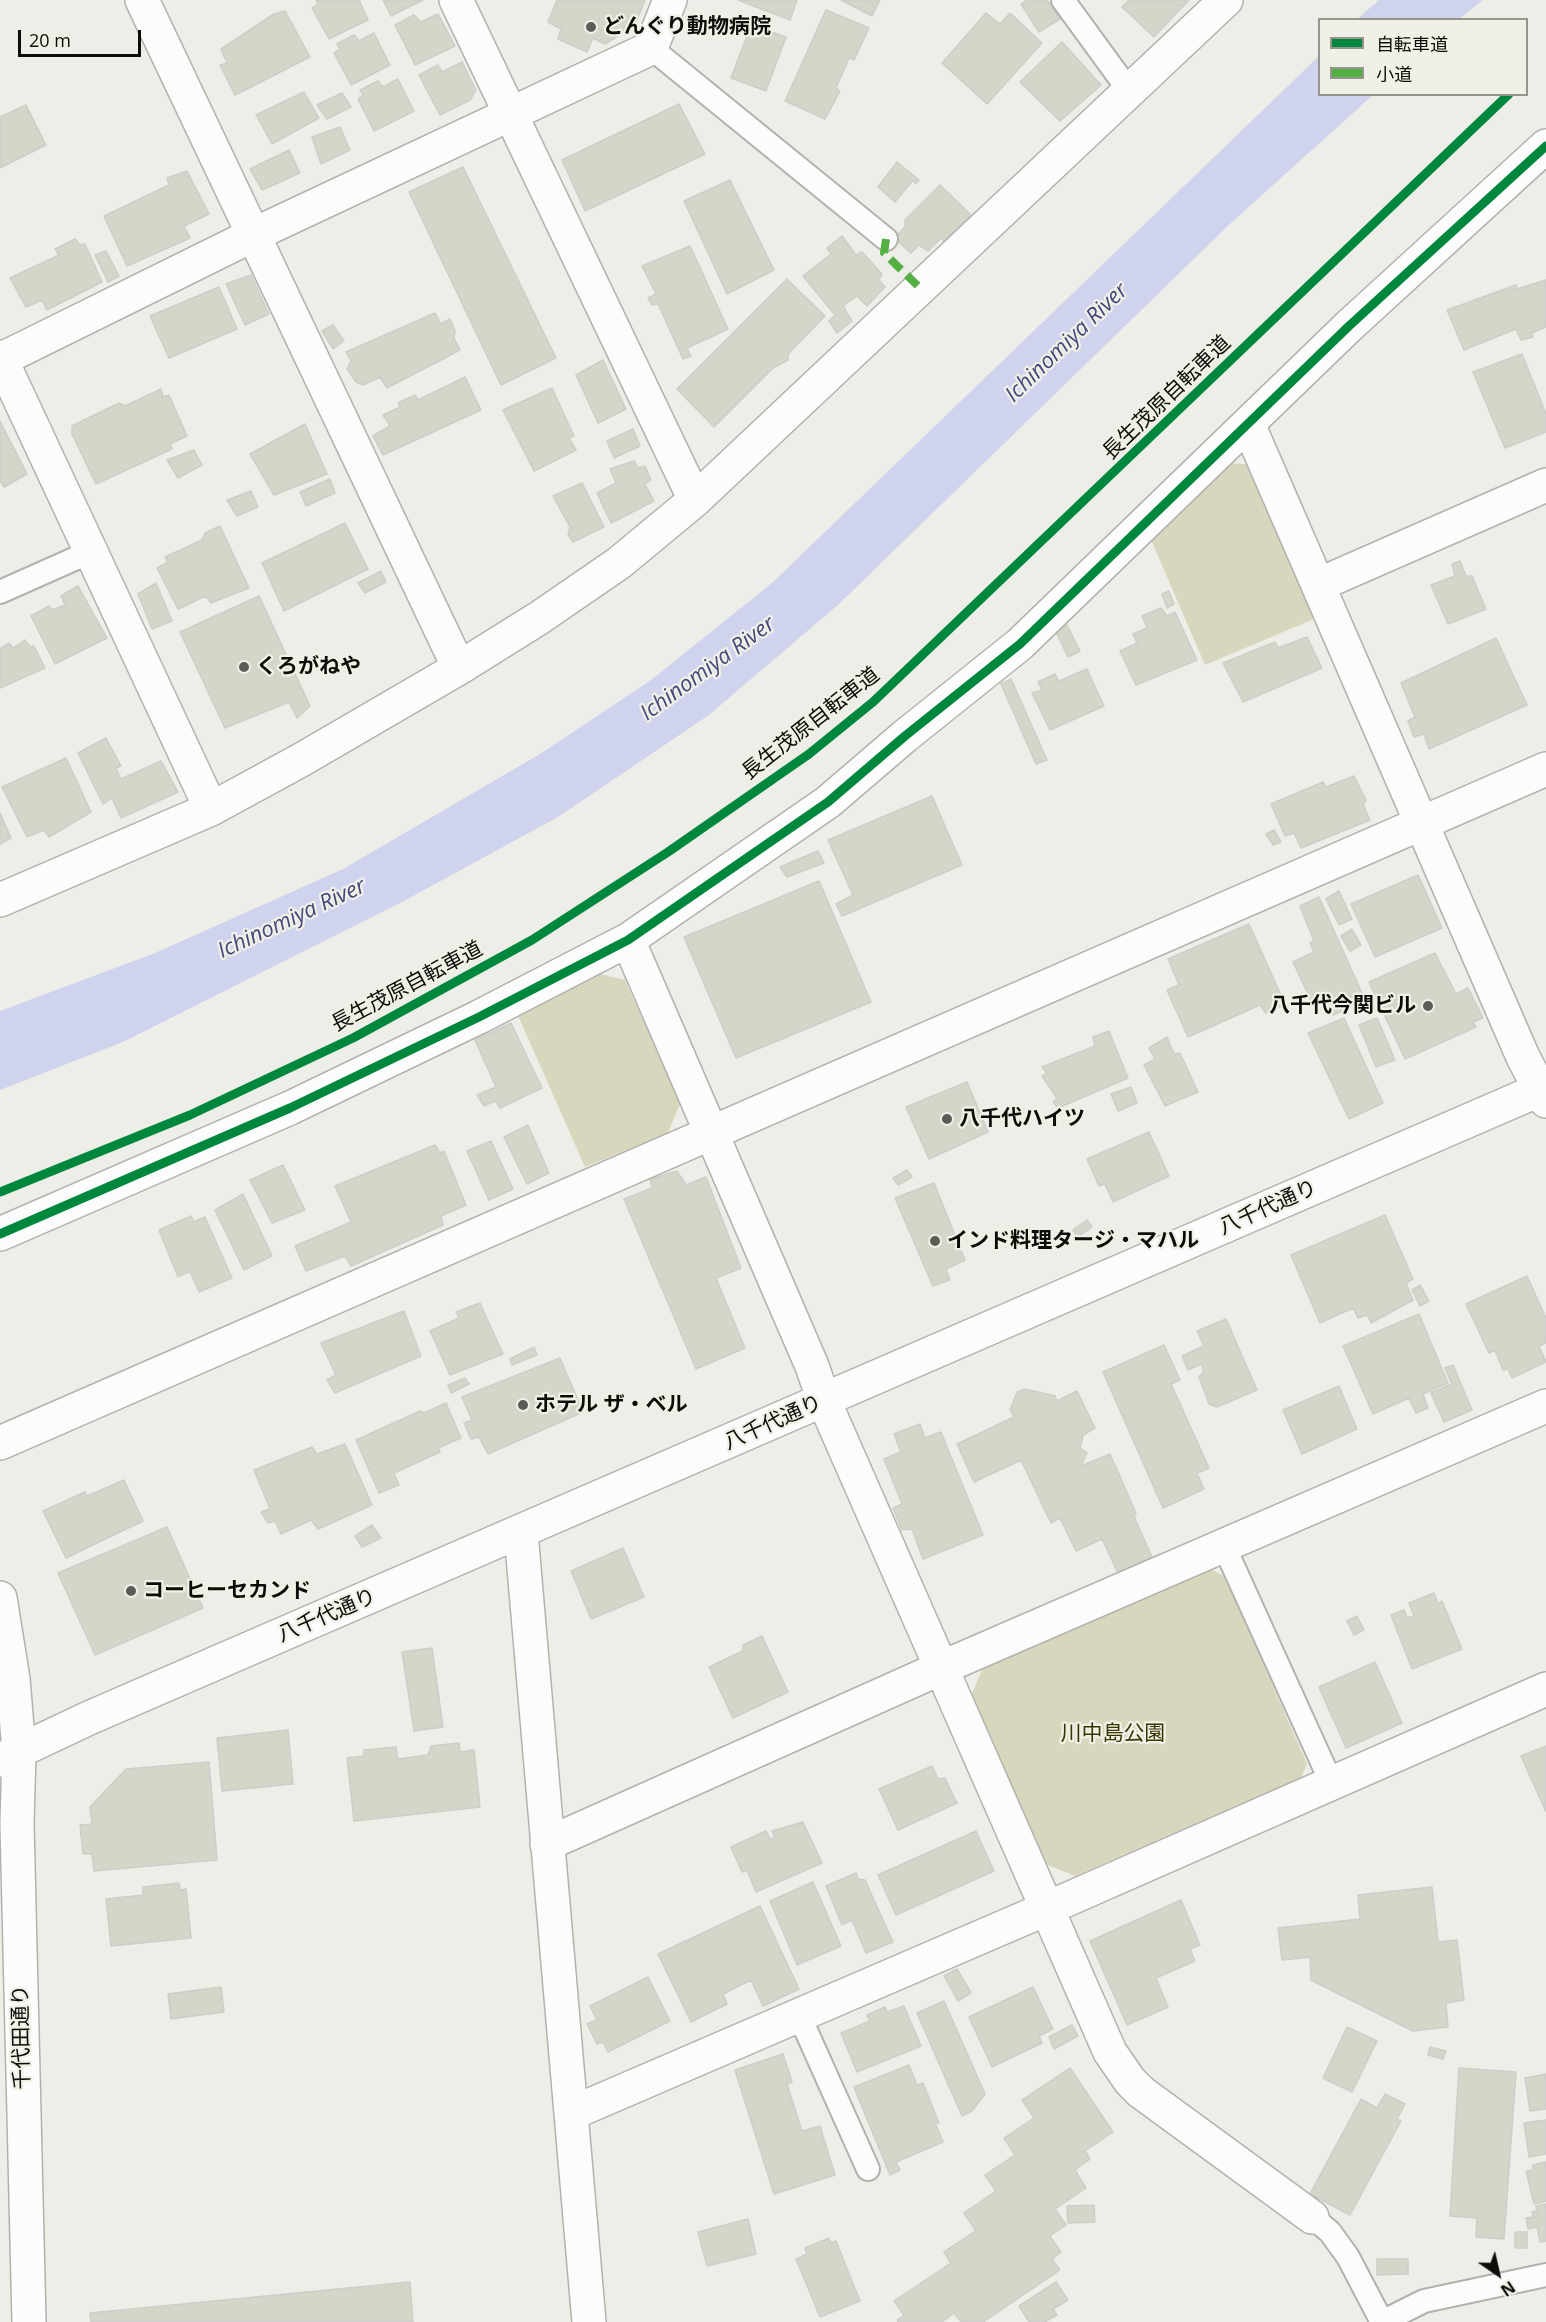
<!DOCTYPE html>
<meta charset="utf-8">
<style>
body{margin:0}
#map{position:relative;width:1546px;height:2322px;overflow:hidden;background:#eeeee8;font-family:"Open Sans","Noto Sans JP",sans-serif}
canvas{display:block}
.legend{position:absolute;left:1318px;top:18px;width:210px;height:78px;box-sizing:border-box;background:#f0f0e6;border:2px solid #95958e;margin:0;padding:8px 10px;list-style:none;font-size:18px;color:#0c0c09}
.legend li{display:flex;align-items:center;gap:12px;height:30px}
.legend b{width:30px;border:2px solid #95958e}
.north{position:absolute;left:1468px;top:2244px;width:60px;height:60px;-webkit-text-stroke:4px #f0f0e6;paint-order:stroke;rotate:146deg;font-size:16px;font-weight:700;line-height:24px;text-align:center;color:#0c0c09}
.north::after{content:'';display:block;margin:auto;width:21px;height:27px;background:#0c0c09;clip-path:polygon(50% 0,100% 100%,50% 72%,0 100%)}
.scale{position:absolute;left:18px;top:30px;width:123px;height:27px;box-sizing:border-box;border:3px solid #0c0c09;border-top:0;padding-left:8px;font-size:18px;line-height:21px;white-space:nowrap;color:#0c0c09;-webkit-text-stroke:4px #f0f0e6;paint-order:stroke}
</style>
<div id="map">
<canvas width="1546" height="2322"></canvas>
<ul class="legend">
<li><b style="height:8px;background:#00873e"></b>自転車道</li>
<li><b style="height:8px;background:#54b044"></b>小道</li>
</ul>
<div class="north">N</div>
<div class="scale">20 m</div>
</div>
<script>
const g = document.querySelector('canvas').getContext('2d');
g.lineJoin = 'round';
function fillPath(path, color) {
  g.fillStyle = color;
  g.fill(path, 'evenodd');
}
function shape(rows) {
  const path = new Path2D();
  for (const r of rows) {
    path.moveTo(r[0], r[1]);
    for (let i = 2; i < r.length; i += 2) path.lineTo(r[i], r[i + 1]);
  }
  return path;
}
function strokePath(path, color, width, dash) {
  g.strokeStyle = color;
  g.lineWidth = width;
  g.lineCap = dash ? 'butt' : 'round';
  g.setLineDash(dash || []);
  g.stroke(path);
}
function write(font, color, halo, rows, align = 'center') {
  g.font = font + ' "Open Sans","Noto Sans JP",sans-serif';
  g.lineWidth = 4.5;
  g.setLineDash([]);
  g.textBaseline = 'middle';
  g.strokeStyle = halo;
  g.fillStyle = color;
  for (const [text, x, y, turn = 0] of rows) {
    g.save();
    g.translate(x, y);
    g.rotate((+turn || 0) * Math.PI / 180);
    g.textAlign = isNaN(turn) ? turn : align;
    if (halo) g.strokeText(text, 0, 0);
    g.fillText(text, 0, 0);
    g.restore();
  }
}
const green = shape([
 [1222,463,1248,464,1314,619,1205,665,1149,535],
 [592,972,625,980,680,1104,668,1133,585,1167,516,1011],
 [1209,1568,1225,1577,1307,1764,1301,1778,1075,1876,1043,1863,971,1696,984,1665]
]);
const water = shape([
 [1379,0,1483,0,1459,19,1357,19],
 [1319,56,1320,94,1373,95,1232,222,839,604,709,715,558,817,404,901,123,1042,0,1090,0,1011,155,953,343,869,540,754,651,680,772,583]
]);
const building = shape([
 [316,0,359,0,368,20,329,39,312,8,318,4,316,0],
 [383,0,423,0,391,16,383,0],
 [557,0,645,0,634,28,626,26,621,34,605,44,593,38,587,52,558,39,561,29,548,22,557,0],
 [738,0,797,0,790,20,738,0],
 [841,0,880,0,872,16,841,0],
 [1027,0,1047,0,1060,19,1039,32,1021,4,1027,0],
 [1129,0,1189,0,1154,37,1122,7,1129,0],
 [826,10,869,28,854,60,849,58,836,88,840,91,825,119,785,101,826,10],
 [285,11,310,57,235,95,220,65,227,63,221,49,274,14,285,11],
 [986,13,1000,24,1010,13,1042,43,987,104,942,63,986,13],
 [438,14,455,46,415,65,395,25,414,15,421,22,438,14],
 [751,25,786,37,766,91,731,78,751,25],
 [374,33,390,65,351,85,334,53,340,49,337,44,354,35,359,41,374,33],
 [1062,42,1101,85,1060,121,1020,82,1062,42],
 [462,62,476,90,470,100,440,115,419,75,438,65,442,72,462,62],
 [398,79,414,111,374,131,358,99,363,95,360,90,378,81,383,87,398,79],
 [304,92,319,118,272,144,256,115,304,92],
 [342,93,351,107,327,119,317,105,342,93],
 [679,104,705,154,585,211,562,160,679,104],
 [26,105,46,145,0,168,0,117,26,105],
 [340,127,350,150,321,164,312,137,340,127],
 [289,150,300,173,262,190,250,169,289,150],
 [897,162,919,180,916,184,913,180,895,202,878,187,897,162],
 [463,167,556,358,501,385,409,192,463,167],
 [187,171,209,214,184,226,190,238,127,266,104,216,169,185,167,178,187,171],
 [730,180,774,270,727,294,684,201,730,180],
 [940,185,971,215,944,241,941,238,928,251,919,245,911,253,894,238,905,227,905,220,940,185],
 [842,236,856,255,862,252,882,274,879,280,885,287,867,306,857,296,843,306,852,321,837,333,829,321,835,315,803,276,831,254,827,248,842,236],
 [75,239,80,245,85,244,102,282,47,310,42,300,26,307,10,278,59,255,55,249,75,239],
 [690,246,728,329,687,348,691,356,683,359,658,304,652,305,648,298,656,294,642,266,690,246],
 [106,251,119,276,108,282,95,255,106,251],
 [251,275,269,314,245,325,226,284,251,275],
 [787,279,825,316,788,354,788,360,773,368,714,427,677,389,787,279],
 [1546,280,1546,327,1532,333,1533,337,1521,340,1516,329,1464,350,1447,310,1516,285,1517,289,1546,280],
 [219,287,237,329,169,358,150,316,219,287],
 [435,313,441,324,450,319,455,331,454,338,460,350,387,388,380,377,363,385,356,382,347,369,351,361,346,352,435,313],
 [333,325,344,341,333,349,322,331,333,325],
 [1522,354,1546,414,1546,432,1505,448,1473,372,1522,354],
 [603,360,626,409,598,423,576,375,603,360],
 [465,377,481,410,383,455,373,436,390,426,383,415,400,407,398,403,415,395,418,400,465,377],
 [552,388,574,436,569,438,576,450,534,471,503,410,552,388],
 [161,389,163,397,169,395,187,436,170,444,172,449,96,484,72,434,72,426,119,403,125,406,161,389],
 [0,421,27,474,4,487,0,481,0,421],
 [305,424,327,474,274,495,250,454,305,424],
 [633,429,640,446,614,458,607,441,633,429],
 [194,450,202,465,178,478,167,460,194,450],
 [634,461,638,468,645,466,651,480,645,484,654,501,611,523,597,493,616,483,610,469,634,461],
 [330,479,335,493,306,506,300,492,330,479],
 [582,483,604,527,573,542,568,534,570,527,553,496,582,483],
 [251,491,258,507,237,516,227,500,251,491],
 [345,523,368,569,284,611,262,563,345,523],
 [220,526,249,588,211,603,206,596,178,609,157,568,168,562,165,557,202,540,205,533,220,526],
 [1460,561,1466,576,1472,576,1486,609,1448,624,1431,585,1455,576,1452,564,1460,561],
 [381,571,386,582,365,593,358,583,381,571],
 [156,583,172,621,152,629,138,594,156,583],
 [78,586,107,638,55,664,31,616,49,606,52,610,65,605,61,596,78,586],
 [1169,591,1174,604,1167,608,1162,594,1169,591],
 [259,596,310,706,297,718,289,702,225,728,180,632,259,596],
 [1161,608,1167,616,1175,612,1197,660,1136,685,1120,651,1137,643,1133,634,1147,628,1142,616,1161,608],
 [1067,625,1080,651,1068,657,1056,632,1067,625],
 [1307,637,1322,668,1243,702,1223,663,1275,642,1278,648,1307,637],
 [1496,638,1527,705,1429,749,1424,734,1414,737,1408,721,1415,717,1401,683,1496,638],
 [25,640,30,647,34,646,45,668,0,688,0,649,9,643,13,648,25,640],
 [1087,669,1104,706,1050,730,1032,693,1042,690,1038,682,1055,674,1059,681,1087,669],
 [1011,679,1047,760,1036,764,1001,684,1011,679],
 [106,738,121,766,116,768,121,779,161,761,178,792,121,818,112,798,103,804,78,753,106,738],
 [66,758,91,812,49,837,44,830,27,837,2,787,66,758],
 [1354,776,1366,800,1363,805,1370,820,1301,848,1294,833,1285,836,1271,804,1323,782,1326,787,1354,776],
 [932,796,962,865,842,916,836,904,853,895,828,840,932,796],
 [0,813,11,838,0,844,0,813],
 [1274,830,1281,842,1273,845,1266,834,1274,830],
 [818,851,824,863,787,877,780,867,818,851],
 [1418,875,1442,928,1375,957,1351,904,1418,875],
 [819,881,871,1002,736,1058,684,937,819,881],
 [1339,891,1352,919,1339,925,1326,899,1339,891],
 [1319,897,1365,1000,1333,1015,1327,1000,1314,1007,1293,962,1314,952,1310,943,1314,941,1300,906,1319,897],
 [1249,924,1285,1004,1266,1013,1260,1005,1188,1037,1167,990,1179,985,1168,959,1249,924],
 [1352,929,1361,945,1350,951,1341,936,1352,929],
 [1435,953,1456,994,1468,988,1483,1018,1473,1022,1476,1027,1405,1059,1369,982,1435,953],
 [1344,1018,1383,1103,1349,1119,1308,1033,1344,1018],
 [1377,1018,1395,1060,1376,1067,1359,1025,1377,1018],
 [511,1023,542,1088,500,1108,495,1101,484,1106,477,1095,496,1087,475,1040,511,1023],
 [1109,1031,1128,1078,1058,1108,1053,1102,1057,1098,1042,1076,1047,1073,1042,1067,1095,1046,1093,1037,1109,1031],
 [1167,1037,1174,1054,1180,1053,1198,1092,1165,1106,1144,1065,1155,1059,1149,1048,1167,1037],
 [967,1082,988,1132,929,1159,906,1107,967,1082],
 [1131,1087,1137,1103,1118,1111,1111,1094,1131,1087],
 [528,1125,549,1173,527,1184,504,1137,528,1125],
 [1149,1132,1169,1176,1113,1202,1105,1184,1099,1186,1087,1159,1149,1132],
 [491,1141,513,1189,489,1200,467,1151,491,1141],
 [435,1145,440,1153,444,1151,466,1205,441,1216,443,1225,351,1266,345,1256,306,1271,295,1246,351,1222,335,1186,435,1145],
 [283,1165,305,1210,272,1223,250,1180,283,1165],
 [907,1170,912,1177,898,1185,893,1178,907,1170],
 [677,1171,686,1185,706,1177,741,1268,716,1278,745,1348,696,1369,624,1199,652,1188,650,1179,677,1171],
 [934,1183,965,1260,946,1269,950,1280,933,1286,895,1198,934,1183],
 [243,1194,272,1256,244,1270,215,1210,243,1194],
 [1385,1215,1413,1279,1406,1283,1413,1300,1371,1323,1367,1315,1358,1318,1353,1308,1320,1323,1291,1255,1385,1215],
 [191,1216,194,1222,205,1217,232,1278,199,1292,190,1271,178,1277,159,1230,191,1216],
 [1087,1220,1092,1227,1078,1237,1073,1230,1087,1220],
 [1527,1276,1546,1318,1546,1343,1539,1346,1546,1362,1512,1378,1508,1369,1503,1370,1495,1350,1489,1353,1466,1304,1527,1276],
 [1420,1285,1429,1301,1420,1306,1412,1290,1420,1285],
 [480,1303,503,1354,450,1375,430,1331,459,1318,456,1312,480,1303],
 [404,1311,421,1356,335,1393,327,1380,336,1375,321,1343,404,1311],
 [1419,1314,1448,1383,1423,1394,1428,1408,1416,1413,1409,1398,1373,1414,1343,1346,1419,1314],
 [1226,1319,1257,1390,1217,1407,1209,1404,1199,1377,1204,1371,1201,1364,1188,1370,1182,1356,1204,1346,1197,1331,1226,1319],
 [1164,1345,1180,1380,1171,1384,1209,1468,1197,1473,1204,1489,1163,1508,1103,1372,1164,1345],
 [534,1347,537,1355,512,1365,510,1359,534,1347],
 [560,1358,583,1412,488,1454,479,1437,471,1439,464,1423,472,1420,462,1397,560,1358],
 [1453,1365,1472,1410,1444,1422,1431,1393,1452,1384,1445,1368,1453,1365],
 [465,1378,469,1384,451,1393,448,1385,465,1378],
 [1339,1386,1357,1429,1302,1454,1283,1410,1339,1386],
 [1025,1389,1055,1396,1057,1401,1077,1391,1095,1428,1083,1435,1080,1448,1087,1453,1081,1466,1110,1454,1136,1513,1134,1517,1152,1557,1118,1573,1102,1539,1076,1551,1060,1518,1051,1523,1021,1460,974,1482,957,1444,1014,1417,1010,1410,1017,1392,1025,1389],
 [446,1403,461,1438,438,1448,440,1452,394,1473,399,1485,379,1493,356,1440,420,1411,424,1413,446,1403],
 [920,1424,925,1438,941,1432,983,1535,923,1559,912,1529,902,1530,893,1508,902,1504,884,1459,901,1452,894,1434,920,1424],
 [345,1444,372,1505,318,1529,311,1520,281,1534,275,1521,268,1523,261,1512,270,1509,254,1470,312,1447,317,1454,345,1444],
 [124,1480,143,1521,66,1558,43,1511,85,1492,87,1496,124,1480],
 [372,1525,381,1538,362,1547,355,1536,372,1525],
 [167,1527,203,1608,95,1655,58,1573,167,1527],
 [623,1548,644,1597,591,1619,571,1571,623,1548],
 [1434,1593,1438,1604,1442,1601,1462,1649,1412,1669,1391,1615,1404,1610,1407,1618,1414,1616,1409,1603,1434,1593],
 [1357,1616,1364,1630,1354,1635,1347,1621,1357,1616],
 [762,1636,788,1692,733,1718,709,1667,743,1651,743,1645,762,1636],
 [432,1648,443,1727,414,1731,402,1652,432,1648],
 [1375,1662,1402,1723,1346,1748,1319,1687,1375,1662],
 [288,1730,293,1784,222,1791,217,1738,288,1730],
 [459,1743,460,1752,474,1750,480,1807,354,1821,347,1758,364,1756,364,1750,396,1747,398,1759,428,1755,431,1746,459,1743],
 [1546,1746,1546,1812,1521,1756,1546,1746],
 [209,1762,217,1860,94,1871,92,1854,83,1854,80,1825,92,1824,90,1807,126,1769,209,1762],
 [932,1766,938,1779,945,1778,957,1803,898,1830,879,1789,932,1766],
 [803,1822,822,1863,756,1892,747,1870,742,1872,731,1847,766,1831,770,1839,775,1838,772,1831,803,1822],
 [976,1831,994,1871,896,1915,878,1875,976,1831],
 [856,1873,858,1879,865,1880,893,1942,866,1953,852,1920,842,1925,826,1886,856,1873],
 [813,1882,841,1946,797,1965,770,1901,813,1882],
 [179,1883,180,1890,186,1889,191,1938,111,1946,106,1899,143,1895,143,1887,179,1883],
 [1432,1887,1438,1942,1457,1940,1464,2000,1446,2003,1448,2027,1413,2031,1311,1980,1310,1957,1282,1960,1278,1928,1360,1919,1358,1895,1432,1887],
 [1181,1900,1200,1945,1190,1949,1195,1961,1156,1978,1168,2007,1127,2025,1090,1941,1181,1900],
 [760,1906,799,1989,763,2006,751,1980,723,1994,727,2004,691,2022,658,1954,760,1906],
 [957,1969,971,1993,958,2001,944,1976,957,1969],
 [648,1977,670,2021,608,2052,603,2042,597,2044,587,2024,597,2020,590,2006,648,1977],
 [221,1987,224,2012,171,2019,168,1994,221,1987],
 [1033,1987,1053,2029,1039,2036,1042,2043,992,2067,969,2017,1033,1987],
 [944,2001,985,2094,972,2111,962,2116,917,2013,944,2001],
 [904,2006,921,2046,857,2072,841,2033,870,2021,867,2015,885,2007,887,2012,904,2006],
 [1072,2025,1078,2036,1054,2049,1049,2037,1072,2025],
 [1347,2027,1377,2041,1352,2092,1323,2078,1347,2027],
 [1430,2047,1446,2051,1443,2059,1428,2055,1430,2047],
 [783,2054,792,2082,787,2084,802,2131,820,2126,835,2175,774,2194,735,2070,783,2054],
 [909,2065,917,2085,923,2083,939,2123,935,2123,943,2142,896,2162,900,2170,890,2175,854,2087,909,2065],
 [1070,2068,1113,2132,1085,2151,1090,2159,1075,2170,1086,2188,1055,2209,1066,2225,1050,2236,1061,2252,1052,2259,1060,2270,983,2322,961,2322,954,2313,942,2322,898,2322,897,2320,904,2315,894,2301,951,2263,944,2252,976,2231,964,2213,996,2191,985,2175,1015,2155,1004,2138,1034,2118,1022,2100,1070,2068],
 [1459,2068,1516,2072,1504,2239,1476,2237,1477,2218,1450,2216,1459,2068],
 [1546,2074,1546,2109,1530,2111,1525,2078,1546,2074],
 [1385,2094,1405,2104,1397,2119,1401,2121,1350,2215,1310,2194,1361,2099,1377,2108,1385,2094],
 [1546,2120,1546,2154,1529,2157,1524,2123,1546,2120],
 [1546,2162,1546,2201,1534,2204,1526,2171,1533,2170,1533,2165,1546,2162],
 [1546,2204,1546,2241,1540,2242,1537,2227,1528,2229,1526,2218,1533,2217,1532,2212,1537,2211,1536,2206,1546,2204],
 [1094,2205,1095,2222,1068,2223,1067,2206,1094,2205],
 [748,2219,756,2254,707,2266,698,2232,748,2219],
 [1515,2232,1527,2232,1527,2248,1515,2248,1515,2232],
 [829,2238,831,2243,836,2241,860,2301,820,2317,796,2259,807,2254,805,2248,829,2238],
 [1377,2259,1408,2259,1408,2274,1377,2275,1377,2259],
 [410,2282,413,2322,91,2322,90,2313,410,2282],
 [1056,2282,1068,2300,1053,2309,1057,2315,1045,2322,1029,2322,1019,2306,1056,2282]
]);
const lane = shape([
 [1063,0,1130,92],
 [651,48,886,239],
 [0,592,90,552],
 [1224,1546,1331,1782],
 [799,2015,868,2169],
 [1312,2217,1330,2232,1348,2257,1382,2322],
 [1382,2322,1424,2301,1546,2275]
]);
const street = shape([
 [142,0,459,668],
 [456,0,695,500],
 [0,357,211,809],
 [0,360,253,235,651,48,670,0],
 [1248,424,1523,1057,1546,1101],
 [1318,585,1546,485],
 [0,900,211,809,301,760,459,668,539,618,619,563,695,500,1226,0],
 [628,940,812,1366,824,1401,1110,2052,1130,2081,1141,2092,1312,2217],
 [0,1234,290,1108,479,1017,628,940,828,802,905,736,1020,644,1349,326,1546,146],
 [0,1443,1546,769],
 [521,1533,589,2322],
 [547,1844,941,1668,1546,1406],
 [572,2113,1048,1908,1546,1689]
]);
const secondary = shape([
 [0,1598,13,1679,19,1751,17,1824,29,2322],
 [0,1760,89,1718,1546,1087]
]);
const quiet = shape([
 [886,239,884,253,921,289]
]);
const cycleway = shape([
 [0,1192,190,1115,353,1038,532,940,668,852,809,754,873,702,1509,94],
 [0,1234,290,1108,479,1017,628,940,828,802,905,736,1020,644,1349,326,1546,146]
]);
const markers = [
 [591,27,6,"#5b5b57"],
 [244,667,6,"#5b5b57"],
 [1428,1006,6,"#5b5b57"],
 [947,1119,6,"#5b5b57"],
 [935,1241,6,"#5b5b57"],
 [523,1405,6,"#5b5b57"],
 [131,1591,6,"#5b5b57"]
];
const poiNames = [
 ["どんぐり動物病院",603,27],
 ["くろがねや",256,667],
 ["八千代今関ビル",1416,1006,"right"],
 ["八千代ハイツ",959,1119],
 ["インド料理タージ・マハル",947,1241],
 ["ホテル ザ・ベル",535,1405],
 ["コーヒーセカンド",143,1591]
];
const streetNames = [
 ["長生茂原自転車道",1167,398,-44],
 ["長生茂原自転車道",811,724,-38],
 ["長生茂原自転車道",407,987,-28],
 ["八千代通り",1268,1208,-24],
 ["八千代通り",773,1423,-24],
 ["八千代通り",327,1616,-23],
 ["千代田通り",22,2037,-91]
];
const parkNames = [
 ["川中島公園",1113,1734]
];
const waterNames = [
 ["Ichinomiya River",1067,343,-44],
 ["Ichinomiya River",708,669,-36],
 ["Ichinomiya River",292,919,-25]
];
fillPath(green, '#d9d6be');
fillPath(water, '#d0d3ee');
fillPath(building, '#d6d5ca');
strokePath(building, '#cecdc9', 1.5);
strokePath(lane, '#b2b2ad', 26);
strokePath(street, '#b2b2ad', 36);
strokePath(secondary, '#b2b2ad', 36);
strokePath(lane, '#fcfcfc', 22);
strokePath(street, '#fcfcfc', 33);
strokePath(secondary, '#fcfcfc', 33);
strokePath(quiet, '#54b044', 8, [15, 8]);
strokePath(cycleway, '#00873e', 9);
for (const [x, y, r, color] of markers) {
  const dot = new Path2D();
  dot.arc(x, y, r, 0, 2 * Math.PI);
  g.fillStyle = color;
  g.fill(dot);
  strokePath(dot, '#f0f0e6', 2);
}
write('bold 21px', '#0c0c09', '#f0f0e6', poiNames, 'left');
write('21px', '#0c0c09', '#f0f0e6', streetNames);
write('21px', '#393400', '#f0f0e6', parkNames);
write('italic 22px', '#45487d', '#f0f0e6', waterNames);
</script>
